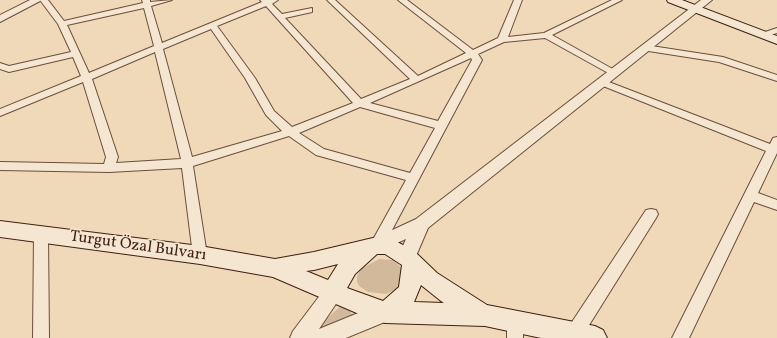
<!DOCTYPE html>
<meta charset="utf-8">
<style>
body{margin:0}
canvas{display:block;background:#f0d9b8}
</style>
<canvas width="777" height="338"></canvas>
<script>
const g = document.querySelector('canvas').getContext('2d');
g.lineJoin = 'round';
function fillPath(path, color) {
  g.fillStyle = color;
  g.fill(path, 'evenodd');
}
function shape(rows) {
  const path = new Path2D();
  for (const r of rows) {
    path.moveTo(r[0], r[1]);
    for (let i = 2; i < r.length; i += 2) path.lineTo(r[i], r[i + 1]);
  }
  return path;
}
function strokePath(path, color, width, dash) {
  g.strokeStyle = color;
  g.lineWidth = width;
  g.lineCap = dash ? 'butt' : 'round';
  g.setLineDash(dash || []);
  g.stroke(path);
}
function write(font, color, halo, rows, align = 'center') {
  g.font = font + ' Vollkorn,serif';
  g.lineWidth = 3.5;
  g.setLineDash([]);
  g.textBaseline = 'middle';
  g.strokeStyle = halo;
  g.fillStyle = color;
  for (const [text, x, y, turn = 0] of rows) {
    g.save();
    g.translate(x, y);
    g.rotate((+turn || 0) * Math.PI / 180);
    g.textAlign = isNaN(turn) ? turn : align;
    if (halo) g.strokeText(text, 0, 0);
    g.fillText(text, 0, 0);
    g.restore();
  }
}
const green = shape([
 [379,259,393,260,403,269,405,279,399,288,386,294,368,292,359,286,357,282,357,276,361,269],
 [343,304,354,316,305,338]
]);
const minor = shape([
 [40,0,48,0,64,21,143,3,142,0,150,0,150,2,172,0,151,6,162,43,262,2,260,0,278,0,272,4,282,14,312,8,312,12,285,18,361,99,410,79,327,0,335,0,418,76,466,53,398,0,407,0,473,50,498,38,514,0,522,0,508,37,544,33,612,0,622,0,552,35,618,72,613,75,610,74,545,38,504,42,478,54,482,60,382,249,377,251,372,249,370,245,406,180,316,155,289,136,193,166,207,255,205,259,200,261,195,259,193,255,182,168,109,172,0,170,0,162,104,164,106,157,83,82,0,116,0,109,81,76,73,57,9,72,0,69,0,63,9,66,71,52,58,24,40,0],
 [266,6,353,103,292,127,274,111,255,78,217,26,266,6],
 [144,8,154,46,89,73,67,25,144,8],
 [211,29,245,78,266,115,282,131,192,157,163,49,211,29],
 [155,52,181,159,116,163,118,157,92,79,155,52],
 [471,58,472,60,438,121,370,103,471,58],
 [360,107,435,128,410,173,324,149,299,133,360,107],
 [777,28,777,33,763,37,759,34,777,28],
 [645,45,723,57,777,75,777,81,719,62,642,50,641,48,645,45],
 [601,79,770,144,773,138,777,137,777,153,758,193,777,200,777,210,754,202,689,338,672,338,766,151,598,84,596,82,601,79],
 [651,209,656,210,658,214,656,218,581,338,567,338,566,334,568,328,646,210,651,209],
 [41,229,46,231,48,235,49,338,33,338,34,235,36,231,41,229],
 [515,314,521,316,523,322,523,338,507,338,507,322,509,316,515,314]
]);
const tertiary = shape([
 [30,0,42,0,0,22,0,15,30,0],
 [701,0,712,0,428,228,413,263,407,265,401,263,398,257,406,239,377,252,371,250,368,245,371,240,416,219,701,0],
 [334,283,341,286,344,292,319,329,385,302,392,305,395,312,392,319,346,338,290,338,293,331,327,286,334,283]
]);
const secondary = shape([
 [667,0,682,0,777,36,777,44,668,2,667,0],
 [0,221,200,246,275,259,314,252,377,237,388,237,414,251,437,273,487,305,595,326,603,330,607,338,541,338,485,326,385,323,359,314,273,277,200,264,0,237,0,221],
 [377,254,385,254,402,265,399,287,383,301,347,288,355,274,377,254],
 [338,264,328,280,306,271,314,270,338,264],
 [421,285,441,301,444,303,414,302,421,285]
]);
const streetNames = [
 ["Turgut Özal Bulvarı",138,247,8]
];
fillPath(green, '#d2b99c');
strokePath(minor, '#6b4e3c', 2);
strokePath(tertiary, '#6b4e3c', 2);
strokePath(secondary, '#3f1f12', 2);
fillPath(minor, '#f5e6d1');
fillPath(tertiary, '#f5e6d1');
fillPath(secondary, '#f5e6d1');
write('16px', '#3f1f12', '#f5e6d1', streetNames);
</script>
